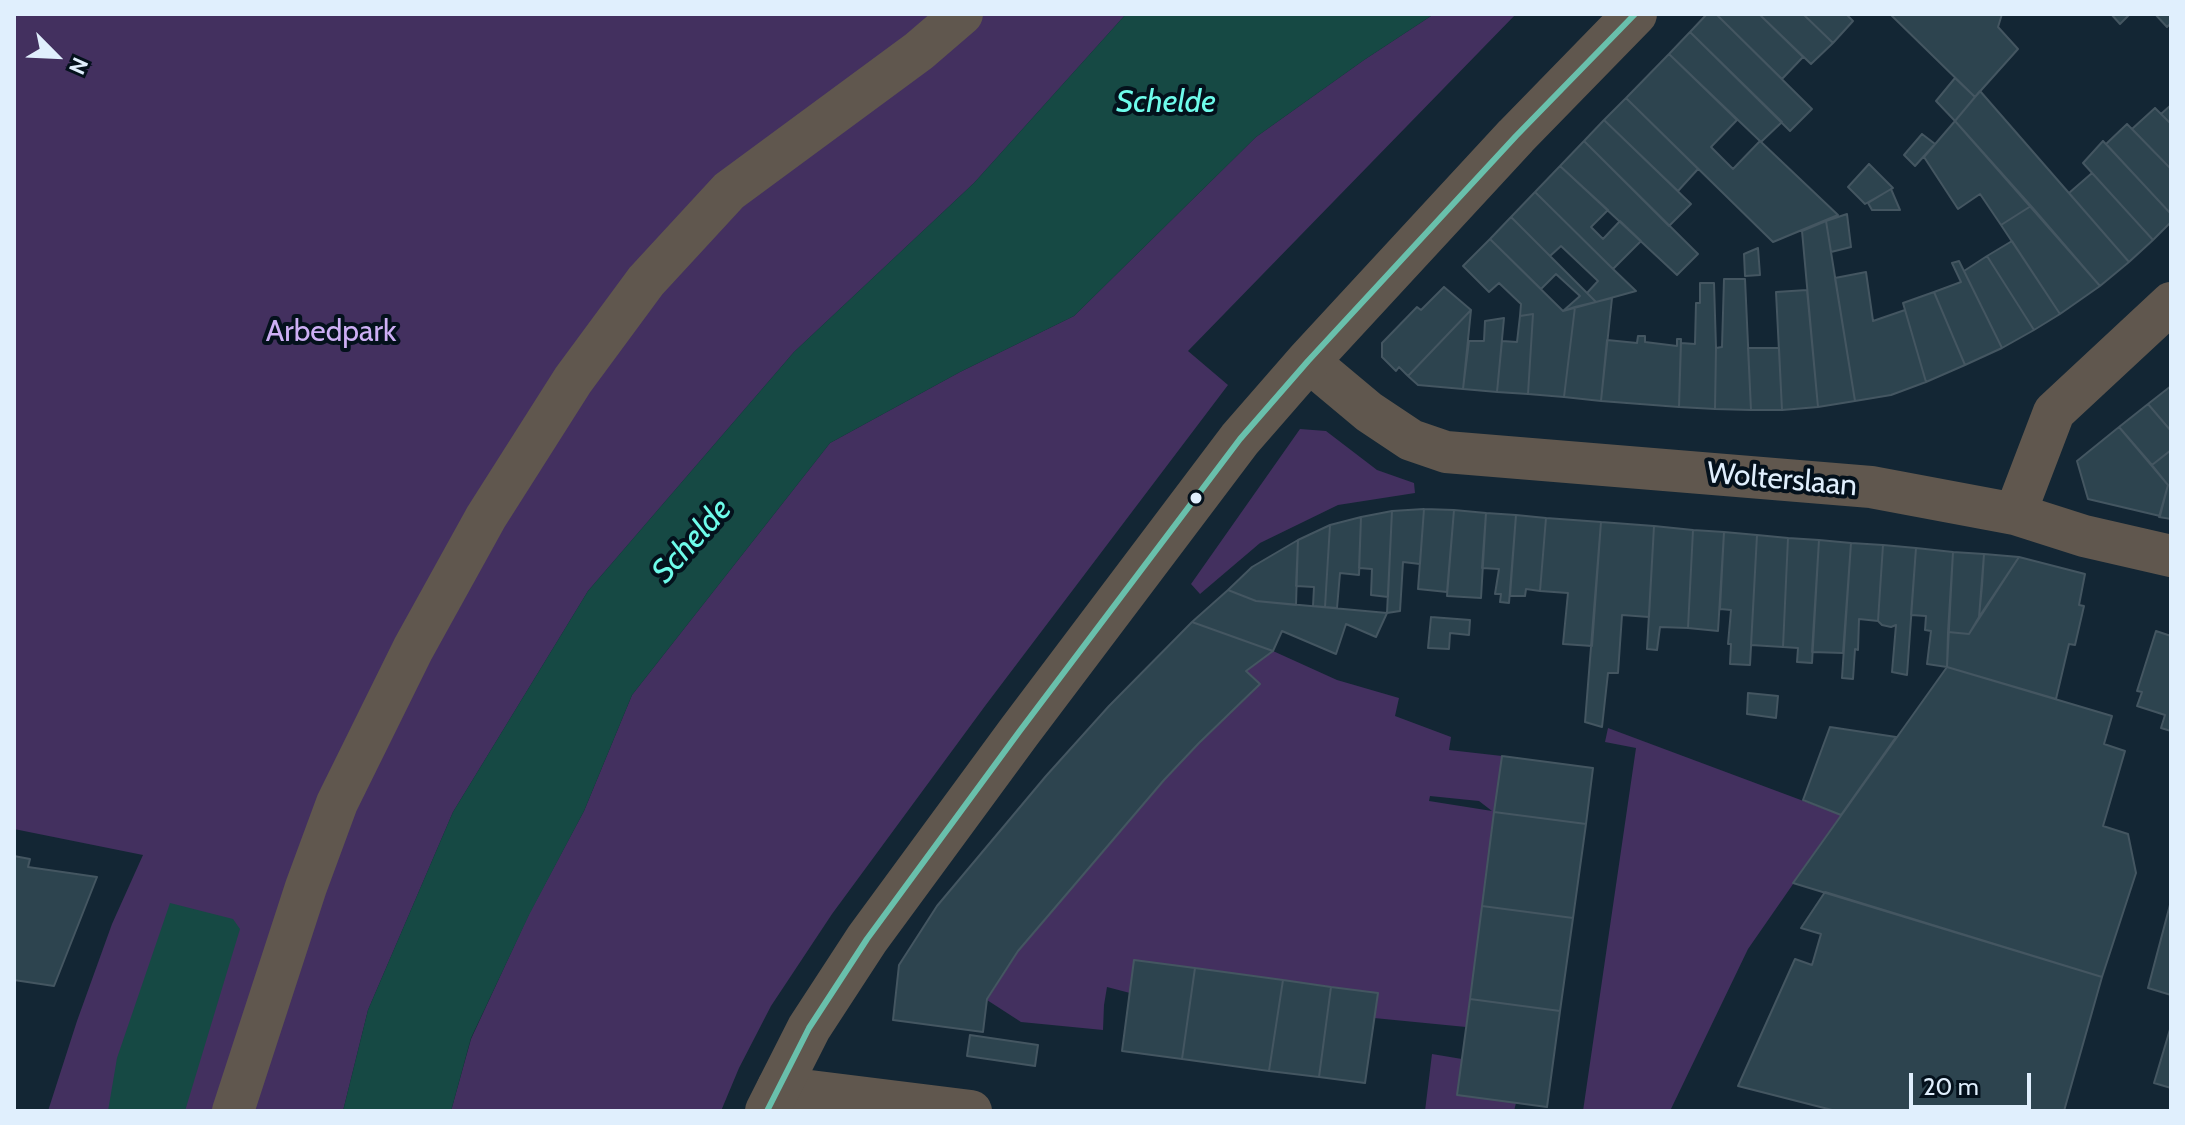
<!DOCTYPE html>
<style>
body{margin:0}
#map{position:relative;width:2185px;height:1125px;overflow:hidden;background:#132634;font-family:Cabin,sans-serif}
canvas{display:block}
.frame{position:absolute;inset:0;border:16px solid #e0effd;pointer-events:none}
.north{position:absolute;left:16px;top:16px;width:80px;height:80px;-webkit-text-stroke:6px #04111c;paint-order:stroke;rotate:114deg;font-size:22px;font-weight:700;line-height:32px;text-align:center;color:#e0effd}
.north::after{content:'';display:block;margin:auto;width:28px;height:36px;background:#e0effd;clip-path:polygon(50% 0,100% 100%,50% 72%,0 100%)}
.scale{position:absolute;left:1909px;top:1073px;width:122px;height:36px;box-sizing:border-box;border:4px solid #e0effd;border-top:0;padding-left:10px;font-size:24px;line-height:28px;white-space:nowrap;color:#e0effd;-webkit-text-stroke:6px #04111c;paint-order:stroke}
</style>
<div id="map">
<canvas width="2185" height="1125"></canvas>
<div class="frame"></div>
<div class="north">N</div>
<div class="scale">20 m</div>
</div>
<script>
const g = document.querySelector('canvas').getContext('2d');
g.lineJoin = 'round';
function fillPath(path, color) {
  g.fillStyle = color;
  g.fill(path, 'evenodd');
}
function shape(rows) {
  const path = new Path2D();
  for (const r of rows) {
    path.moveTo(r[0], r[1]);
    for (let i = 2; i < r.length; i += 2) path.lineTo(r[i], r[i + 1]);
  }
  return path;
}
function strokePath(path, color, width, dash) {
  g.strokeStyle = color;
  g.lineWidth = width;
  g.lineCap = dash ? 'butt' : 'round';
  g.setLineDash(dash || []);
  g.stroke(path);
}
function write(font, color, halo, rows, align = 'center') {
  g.font = font + ' Cabin,sans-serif';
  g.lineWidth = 8;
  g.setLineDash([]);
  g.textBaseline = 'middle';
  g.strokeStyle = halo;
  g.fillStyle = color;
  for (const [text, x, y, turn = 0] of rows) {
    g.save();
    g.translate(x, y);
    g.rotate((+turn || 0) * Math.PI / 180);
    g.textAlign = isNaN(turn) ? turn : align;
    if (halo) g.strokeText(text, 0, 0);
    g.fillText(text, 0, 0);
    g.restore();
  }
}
const green = shape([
 [14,14,1126,14,974,183,794,352,588,591,453,812,368,1010,343,1111,48,1111,77,1021,112,924,143,855,14,829],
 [1434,14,1516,14,1188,351,1228,385,985,706,832,914,771,1006,739,1068,721,1111,451,1111,471,1039,529,914,584,811,632,695,830,443,960,372,1074,316,1256,137,1364,60],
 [1300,429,1326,431,1377,470,1414,483,1415,493,1338,505,1260,543,1200,594,1191,584],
 [1273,651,1337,680,1399,698,1395,716,1451,737,1449,750,1502,756,1466,1027,1374,1018,1377,993,1135,960,1130,993,1107,987,1104,1005,1103,1030,1021,1022,987,1000,1018,951,1164,780,1199,743,1260,684,1246,671],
 [1430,796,1479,801,1492,811,1429,801],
 [1608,728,1841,815,1748,949,1670,1111,1583,1111,1636,748,1605,742],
 [1432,1054,1462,1059,1457,1095,1516,1103,1514,1111,1425,1111]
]);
const water = shape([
 [1126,14,1434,14,1364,60,1256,137,1074,316,960,372,830,443,632,695,584,811,529,915,471,1038,451,1111,343,1111,368,1010,453,812,588,591,794,352,974,183],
 [170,903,233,919,240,929,185,1111,108,1111,117,1058]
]);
const building = shape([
 [1707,14,1716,14,1812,109,1790,131,1690,32,1707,14],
 [1716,14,1759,14,1803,57,1782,79,1716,14],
 [1759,14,1803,14,1833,43,1811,64,1759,14],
 [1803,14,1846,14,1853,21,1833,43,1803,14],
 [1890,14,2002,14,1998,27,2018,49,1975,97,1890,14],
 [2111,14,2130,14,2120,24,2111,14],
 [2155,14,2171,14,2171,23,2167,27,2155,14],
 [1690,32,1782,122,1761,142,1669,54,1690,32],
 [1669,54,1737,120,1711,147,1733,169,1760,141,1838,215,1773,242,1626,98,1669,54],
 [1955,78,1975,97,1955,121,1936,101,1955,78],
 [1980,91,2129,262,2100,286,1955,121,1980,91],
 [1626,98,1698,169,1678,191,1604,120,1626,98],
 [2171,105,2171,124,2161,114,2171,105],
 [2155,108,2171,124,2171,169,2132,129,2155,108],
 [1604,120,1691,204,1669,226,1584,141,1604,120],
 [1955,121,2031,206,2001,225,1980,194,1958,209,1924,157,1955,121],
 [2127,124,2171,169,2171,214,2106,144,2127,124],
 [1922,134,1935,144,1915,166,1904,155,1922,134],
 [1584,141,1698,254,1677,275,1560,166,1584,141],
 [2103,141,2171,214,2171,222,2153,240,2083,163,2103,141],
 [1869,164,1893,188,1865,204,1848,187,1869,164],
 [1560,166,1608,210,1591,227,1603,239,1620,221,1641,241,1613,269,1535,192,1560,166],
 [2092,173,2153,240,2129,262,2069,193,2092,173],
 [1891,189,1900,210,1872,210,1868,203,1891,189],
 [1535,192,1613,269,1636,291,1596,302,1587,293,1598,281,1561,246,1550,256,1511,217,1535,192],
 [2031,206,2100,286,2060,314,2001,225,2031,206],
 [1847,214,1851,247,1831,252,1826,221,1847,214],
 [1511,217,1596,302,1563,311,1580,296,1556,274,1541,289,1490,239,1511,217],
 [1826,221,1855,401,1818,407,1802,231,1826,221],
 [1490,239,1563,311,1575,307,1564,397,1528,394,1533,314,1520,316,1521,304,1499,283,1489,292,1463,266,1490,239],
 [2012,241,2060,314,2034,330,1987,256,2012,241],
 [1758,248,1760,275,1745,276,1744,254,1758,248],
 [1987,256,2034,330,2002,348,1964,271,1987,256],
 [1959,261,2002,348,1965,365,1934,292,1961,282,1952,263,1959,261],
 [1866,272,1873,321,1905,310,1926,382,1891,395,1855,401,1835,278,1866,272],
 [1724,279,1745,279,1751,410,1715,409,1716,348,1722,347,1724,279],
 [1700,283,1714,283,1716,348,1715,409,1679,407,1681,343,1695,344,1696,303,1700,303,1700,283],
 [1444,287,1471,310,1408,376,1399,367,1396,371,1382,357,1382,343,1417,307,1421,310,1444,287],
 [1807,290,1818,407,1782,410,1776,292,1807,290],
 [1934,292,1965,365,1926,382,1903,303,1934,292],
 [1612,298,1601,401,1564,397,1575,307,1612,298],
 [1471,310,1463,389,1418,385,1408,376,1471,310],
 [1533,314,1528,394,1497,392,1502,341,1517,342,1520,316,1533,314],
 [1504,318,1497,392,1463,389,1469,341,1484,341,1485,321,1504,318],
 [1638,336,1645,336,1645,342,1677,346,1677,339,1681,339,1679,407,1601,401,1607,340,1637,343,1638,336],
 [1748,348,1779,348,1782,410,1751,410,1748,348],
 [2171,386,2171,431,2148,404,2171,386],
 [2148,404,2171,431,2171,450,2152,465,2119,427,2148,404],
 [2119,427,2168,485,2160,516,2088,499,2077,461,2119,427],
 [2170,451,2171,452,2171,519,2159,517,2168,485,2152,465,2170,451],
 [1424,509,1420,564,1403,562,1400,611,1387,613,1392,511,1424,509],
 [1424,509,1454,510,1447,592,1418,589,1424,509],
 [1454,510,1486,513,1481,598,1447,596,1454,510],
 [1392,511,1388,597,1371,595,1372,569,1359,568,1361,517,1392,511],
 [1486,513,1516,515,1509,603,1500,602,1501,594,1495,594,1499,569,1482,568,1486,513],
 [1516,515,1546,518,1540,591,1526,589,1525,596,1510,596,1516,515],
 [1361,517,1359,575,1340,573,1337,608,1325,607,1330,525,1361,517],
 [1546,518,1601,522,1592,646,1563,644,1568,593,1540,591,1546,518],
 [1601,522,1654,526,1649,617,1622,615,1618,673,1608,673,1602,727,1585,722,1601,522],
 [1330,525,1325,607,1313,606,1314,587,1296,586,1298,540,1330,525],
 [1654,526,1693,530,1688,628,1660,627,1657,650,1647,649,1654,526],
 [1693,530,1724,532,1718,631,1688,628,1693,530],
 [1724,532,1757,535,1750,665,1730,664,1731,644,1728,644,1731,610,1720,609,1724,532],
 [1757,535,1788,538,1783,647,1751,645,1757,535],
 [1788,538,1819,540,1812,663,1797,662,1798,648,1783,647,1788,538],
 [1298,540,1296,605,1256,601,1228,590,1252,567,1298,540],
 [1819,540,1851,543,1843,653,1812,652,1819,540],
 [1851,543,1883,545,1878,621,1859,619,1858,650,1855,649,1853,679,1842,678,1851,543],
 [1883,545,1916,548,1907,675,1892,672,1896,625,1891,627,1882,625,1878,621,1883,545],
 [1916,548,1953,552,1947,667,1927,664,1931,631,1925,630,1926,616,1911,615,1916,548],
 [1953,552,1984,554,1979,617,1969,634,1948,632,1953,552],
 [1984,554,2019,557,1979,617,1982,586,1984,554],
 [2019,557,2085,574,2079,605,2084,606,2075,645,2069,644,2056,699,1947,667,1948,632,1969,634,2019,557],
 [1228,590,1256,601,1387,613,1376,637,1346,624,1336,654,1282,631,1273,651,1192,622,1228,590],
 [1431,617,1470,620,1469,635,1450,633,1449,649,1428,648,1431,617],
 [1192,622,1273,651,1246,671,1260,684,1199,743,1164,780,1018,951,987,999,983,1032,893,1020,899,965,937,906,1046,776,1109,706,1192,622],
 [2156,631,2171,636,2171,731,2161,728,2165,715,2137,706,2142,692,2137,691,2156,631],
 [1947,667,2112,716,2104,744,2125,751,2103,826,2128,834,2136,873,2102,977,1793,883,1947,667],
 [1748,693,1778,696,1776,718,1747,714,1748,693],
 [1830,727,1896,737,1841,815,1803,800,1830,727],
 [1502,756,1593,768,1586,824,1494,812,1502,756],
 [1494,812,1586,824,1573,918,1482,906,1494,812],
 [14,856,30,859,28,867,97,877,54,986,14,980,14,856],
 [1825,892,2102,977,2064,1111,1836,1111,1738,1086,1795,959,1812,965,1821,934,1801,928,1825,892],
 [2171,901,2171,995,2148,988,2171,901],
 [1482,906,1573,918,1560,1011,1470,999,1482,906],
 [1134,960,1195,968,1182,1059,1122,1051,1134,960],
 [1195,968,1283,980,1269,1071,1182,1059,1195,968],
 [1283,980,1331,987,1319,1077,1269,1071,1283,980],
 [1331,987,1378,993,1365,1083,1319,1077,1331,987],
 [1470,999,1560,1011,1547,1107,1457,1095,1470,999],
 [2171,1026,2171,1088,2154,1083,2171,1026],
 [970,1035,1038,1045,1035,1066,967,1056,970,1035]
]);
const minor = shape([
 [1308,361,1369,412,1411,440,1446,452,1871,487,2015,514,2084,536,2171,556],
 [2015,514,2054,412,2171,303],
 [778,1087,971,1111],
 [233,1111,306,887,337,803,413,649,486,517,573,380,646,281,729,191,919,51,962,14]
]);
const tertiary = shape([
 [767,1111,809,1028,867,939,1019,732,1240,439,1308,361,1516,136,1635,14]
]);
const bus1 = shape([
 [767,1111,809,1028,867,939,1019,732,1240,439,1308,361,1516,136,1635,14]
]);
const markers = [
 [1196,498,7,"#e0effd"]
];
const parkNames = [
 ["Arbedpark",331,332]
];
const streetNames = [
 ["Wolterslaan",1782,480,5]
];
const waterNames = [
 ["Schelde",1166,103],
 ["Schelde",692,541,-48]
];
fillPath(green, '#43305f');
fillPath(water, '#164944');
fillPath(building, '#2d444f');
strokePath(building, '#445661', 2);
strokePath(minor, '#60574e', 42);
strokePath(tertiary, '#60574e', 44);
strokePath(bus1, '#69c0ac', 6);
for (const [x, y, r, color] of markers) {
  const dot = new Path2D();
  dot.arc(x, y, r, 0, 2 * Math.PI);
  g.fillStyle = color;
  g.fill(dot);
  strokePath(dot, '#04111c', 3);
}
write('30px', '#cdaff4', '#04111c', parkNames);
write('30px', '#e0effd', '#04111c', streetNames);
write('italic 32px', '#6efceb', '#04111c', waterNames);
</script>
